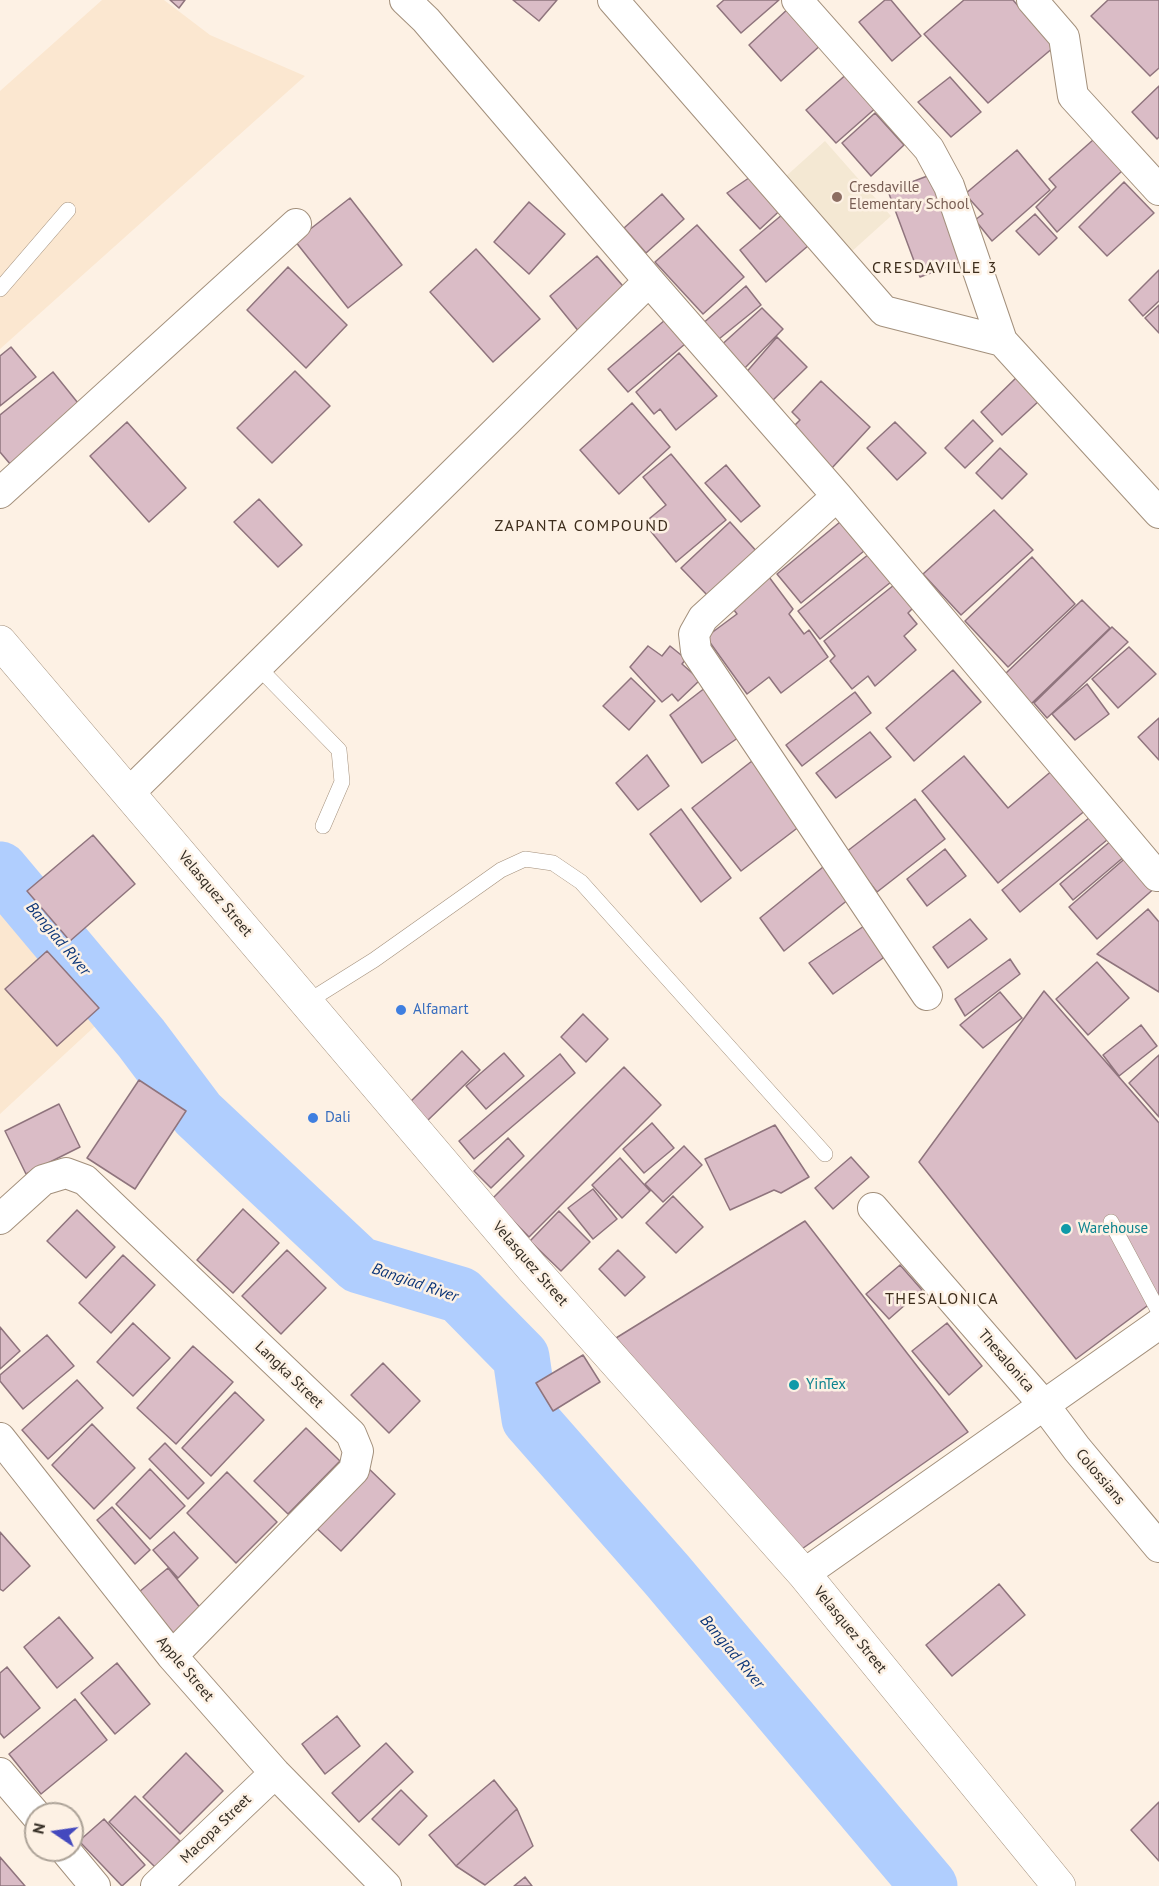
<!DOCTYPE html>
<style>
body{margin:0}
#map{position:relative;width:1159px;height:1886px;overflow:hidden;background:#fdf1e4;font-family:"PT Sans",sans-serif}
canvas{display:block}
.north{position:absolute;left:24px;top:1802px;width:60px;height:60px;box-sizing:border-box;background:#fdf1e4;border:2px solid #ada398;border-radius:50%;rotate:283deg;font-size:16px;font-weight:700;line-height:24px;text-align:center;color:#352e25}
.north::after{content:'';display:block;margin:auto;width:21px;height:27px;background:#4449be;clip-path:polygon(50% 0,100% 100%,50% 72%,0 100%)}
</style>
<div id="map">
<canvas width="1159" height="1886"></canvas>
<div class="north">N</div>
</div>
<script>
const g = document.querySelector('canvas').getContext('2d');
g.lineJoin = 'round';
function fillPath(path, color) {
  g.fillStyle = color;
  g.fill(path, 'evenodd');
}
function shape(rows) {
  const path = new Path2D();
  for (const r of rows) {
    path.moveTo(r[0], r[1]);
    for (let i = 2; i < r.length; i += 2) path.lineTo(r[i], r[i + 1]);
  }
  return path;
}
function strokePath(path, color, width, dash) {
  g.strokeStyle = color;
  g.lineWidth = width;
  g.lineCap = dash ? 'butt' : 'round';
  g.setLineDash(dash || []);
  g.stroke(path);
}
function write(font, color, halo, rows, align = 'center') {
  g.font = font + ' "PT Sans",sans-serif';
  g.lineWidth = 5;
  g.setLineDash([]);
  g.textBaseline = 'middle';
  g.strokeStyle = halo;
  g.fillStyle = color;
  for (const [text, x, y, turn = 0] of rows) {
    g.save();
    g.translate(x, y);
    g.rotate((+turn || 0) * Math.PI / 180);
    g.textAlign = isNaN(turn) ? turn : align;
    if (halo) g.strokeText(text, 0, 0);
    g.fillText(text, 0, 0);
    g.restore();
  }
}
const built = shape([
 [102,0,164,0,210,35,305,76,0,349,0,91],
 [0,887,106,1016,0,1114]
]);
const education = shape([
 [825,141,891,216,850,253,784,178]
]);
const river = shape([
 [0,870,141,1038,198,1114,359,1265,460,1295,521,1357,530,1419,667,1575,929,1886]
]);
const building = shape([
 [170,0,185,0,179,8,170,0],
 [513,0,557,0,539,21,513,0],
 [724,0,779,0,741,33,717,6,724,0],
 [885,0,891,0,921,36,892,61,859,22,885,0],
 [964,0,1013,0,1054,47,988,103,924,34,964,0],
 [1108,0,1159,0,1159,68,1150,76,1091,16,1108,0],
 [790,7,823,43,781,81,749,45,790,7],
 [849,72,878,106,836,143,806,110,849,72],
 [950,77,981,112,951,137,918,102,950,77],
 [1159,86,1159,137,1157,139,1132,112,1159,86],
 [875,113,904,145,871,176,842,143,875,113],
 [1093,140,1123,170,1057,232,1036,207,1056,187,1049,179,1093,140],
 [1017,150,1050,190,992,241,975,220,983,214,965,194,1017,150],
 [756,173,787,204,760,229,727,193,756,173],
 [930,175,962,261,920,277,888,191,930,175],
 [1124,182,1154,213,1107,256,1079,227,1124,182],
 [662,194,684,219,646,253,624,228,662,194],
 [350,198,402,265,348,308,295,241,350,198],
 [529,202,565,234,529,274,494,242,529,202],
 [789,209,816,239,766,282,740,250,789,209],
 [1035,214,1057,238,1039,255,1016,231,1035,214],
 [697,225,744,277,703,314,655,262,697,225],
 [476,249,540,319,493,362,430,292,476,249],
 [597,256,628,292,580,333,550,296,597,256],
 [288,267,347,325,306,368,247,310,288,267],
 [1159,270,1159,301,1143,316,1129,300,1159,270],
 [746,286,761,305,714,343,701,325,746,286],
 [1159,305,1159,333,1145,318,1159,305],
 [762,308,783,329,739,374,717,349,762,308],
 [665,320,685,344,628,392,608,369,665,320],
 [777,337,807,367,770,403,743,376,777,337],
 [11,347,36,377,0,406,0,356,11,347],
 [679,353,717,396,676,430,660,409,654,414,636,392,679,353],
 [295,371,330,406,272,463,237,428,295,371],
 [53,372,82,408,11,465,0,452,0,415,53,372],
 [1018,376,1040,400,1002,435,981,412,1018,376],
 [821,381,870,427,831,469,790,430,800,420,792,412,821,381],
 [632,403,670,447,619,494,580,450,632,403],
 [973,420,993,441,965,468,945,448,973,420],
 [127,422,186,488,149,522,90,456,127,422],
 [895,422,926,453,897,480,867,448,895,422],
 [1000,448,1027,474,1002,499,976,473,1000,448],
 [671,454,726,520,676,562,644,523,666,505,643,477,671,454],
 [726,465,760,506,741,522,705,483,726,465],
 [259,499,302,545,278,567,234,522,259,499],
 [994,510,1033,550,961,615,923,574,994,510],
 [730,522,759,554,709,597,681,568,730,522],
 [840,522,864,551,801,603,777,574,840,522],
 [869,554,891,582,820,639,798,611,869,554],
 [1032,557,1075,604,1008,667,965,621,1032,557],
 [769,577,793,609,789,614,804,634,809,630,828,657,781,693,769,677,747,694,706,637,737,614,731,606,769,577],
 [894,585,913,608,908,613,917,624,904,636,916,650,875,686,868,676,852,689,830,661,835,656,824,641,894,585],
 [1082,600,1110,628,1031,704,1005,674,1082,600],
 [1112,627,1128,642,1047,718,1034,703,1112,627],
 [648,646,662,656,670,646,686,659,682,664,700,680,678,701,672,694,662,702,630,667,648,646],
 [1129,647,1156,674,1118,708,1092,679,1129,647],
 [953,670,981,702,914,761,886,728,953,670],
 [631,678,655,701,629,730,603,706,631,678],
 [710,684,742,735,702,763,670,715,710,684],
 [1087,684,1109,714,1075,740,1052,714,1087,684],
 [855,692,871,713,802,766,786,745,855,692],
 [1159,718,1159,760,1138,737,1159,718],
 [870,732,891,757,836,798,816,773,870,732],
 [647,755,669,786,638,810,616,783,647,755],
 [964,756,1008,808,1054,769,1087,809,998,883,922,791,964,756],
 [752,761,800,826,741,871,692,808,752,761],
 [915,799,945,839,877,892,846,852,915,799],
 [681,809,731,878,701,902,650,834,681,809],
 [1095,813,1113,835,1020,912,1002,890,1095,813],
 [93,835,135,884,70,941,27,891,93,835],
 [1112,840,1125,856,1073,900,1060,884,1112,840],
 [945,849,966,876,927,906,907,879,945,849],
 [1129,855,1157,886,1097,939,1069,907,1129,855],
 [828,863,854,895,784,951,760,918,828,863],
 [1148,909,1159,922,1159,992,1097,954,1148,909],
 [970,919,987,939,948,968,933,947,970,919],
 [873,920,883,958,833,994,809,963,873,920],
 [47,951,99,1008,57,1046,5,989,47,951],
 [1010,959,1020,974,965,1016,955,999,1010,959],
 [1097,962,1129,998,1088,1035,1056,999,1097,962],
 [1044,991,1159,1123,1159,1297,1076,1359,919,1162,1044,991],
 [1000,992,1022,1018,983,1048,960,1025,1000,992],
 [583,1014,608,1039,586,1062,561,1037,583,1014],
 [1141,1025,1157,1046,1119,1076,1103,1055,1141,1025],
 [462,1051,480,1070,427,1121,409,1103,462,1051],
 [504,1053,524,1076,486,1109,466,1086,504,1053],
 [560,1054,575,1073,474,1159,459,1141,560,1054],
 [1159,1055,1159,1117,1129,1083,1159,1055],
 [624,1067,661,1105,529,1237,492,1199,624,1067],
 [139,1080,186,1111,135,1189,87,1158,139,1080],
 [59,1104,80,1147,26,1174,5,1131,59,1104],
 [652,1123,674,1148,644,1173,623,1149,652,1123],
 [775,1125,809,1177,781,1193,774,1190,730,1210,705,1159,775,1125],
 [508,1138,524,1156,491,1188,474,1171,508,1138],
 [684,1146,702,1165,663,1202,645,1184,684,1146],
 [851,1157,869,1177,833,1209,815,1188,851,1157],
 [620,1158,650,1191,622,1218,592,1185,620,1158],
 [593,1189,617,1219,593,1239,568,1208,593,1189],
 [673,1196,703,1227,676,1253,646,1223,673,1196],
 [243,1209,279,1243,233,1293,197,1260,243,1209],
 [77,1210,115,1247,86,1278,47,1241,77,1210],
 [559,1211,590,1242,561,1271,530,1241,559,1211],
 [805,1221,968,1432,799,1551,616,1338,805,1221],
 [287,1250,326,1288,281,1334,242,1296,287,1250],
 [618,1250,645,1277,625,1296,599,1269,618,1250],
 [123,1255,155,1285,111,1333,79,1303,123,1255],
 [900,1265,922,1290,889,1319,866,1294,900,1265],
 [133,1323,170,1358,133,1396,97,1362,133,1323],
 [947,1323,982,1366,949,1395,912,1351,947,1323],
 [0,1327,20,1351,0,1369,0,1327],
 [47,1335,74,1366,23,1409,0,1381,0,1375,47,1335],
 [193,1346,233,1382,176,1444,137,1408,193,1346],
 [583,1355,600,1382,553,1411,536,1383,583,1355],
 [383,1363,420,1401,389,1433,351,1395,383,1363],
 [77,1380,103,1408,48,1459,22,1430,77,1380],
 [235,1392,264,1420,211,1476,182,1448,235,1392],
 [92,1424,135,1468,94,1509,52,1465,92,1424],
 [306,1428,340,1461,288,1514,254,1481,306,1428],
 [165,1443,204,1483,188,1499,149,1459,165,1443],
 [365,1465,395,1494,341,1551,311,1523,365,1465],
 [150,1469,185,1506,150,1539,116,1504,150,1469],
 [227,1472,277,1522,236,1563,187,1513,227,1472],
 [112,1507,150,1550,135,1564,97,1520,112,1507],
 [0,1532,30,1566,3,1591,0,1589,0,1532],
 [174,1532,198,1558,178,1578,153,1550,174,1532],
 [168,1568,202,1610,174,1634,139,1592,168,1568],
 [999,1584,1025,1615,952,1676,926,1645,999,1584],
 [59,1617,93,1658,57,1688,24,1647,59,1617],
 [117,1663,150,1704,115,1734,81,1693,117,1663],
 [7,1667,40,1708,4,1738,0,1733,0,1673,7,1667],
 [75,1699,107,1740,41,1794,9,1754,75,1699],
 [337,1716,360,1746,325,1774,302,1744,337,1716],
 [386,1743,413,1772,359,1822,332,1793,386,1743],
 [186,1753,223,1791,180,1834,143,1797,186,1753],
 [494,1780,517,1809,456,1866,429,1835,494,1780],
 [401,1790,427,1816,399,1845,372,1819,401,1790],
 [135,1796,180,1841,155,1867,109,1822,135,1796],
 [1159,1802,1159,1861,1131,1830,1159,1802],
 [517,1809,533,1846,485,1885,456,1866,517,1809],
 [104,1819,145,1865,122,1886,79,1841,104,1819],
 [0,1857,25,1886,0,1886,0,1857],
 [525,1877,532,1886,514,1886,525,1877]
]);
const lane = shape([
 [0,289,68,210],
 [257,666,339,750,342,782,323,826],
 [307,1002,374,960,501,870,525,859,553,863,581,882,825,1154],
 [1111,1222,1159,1312]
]);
const street = shape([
 [405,0,426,20,649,281,837,496,1157,876],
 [613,0,884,311,1002,341],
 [797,0,929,149,949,186,1002,341,1159,513],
 [1032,0,1064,37,1073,96,1159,190],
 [0,493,296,224],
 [837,496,703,618,694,634,696,651,927,995],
 [129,793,649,281],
 [873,1208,1044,1405,1077,1449,1159,1547],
 [0,1219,43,1180,66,1173,85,1180,351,1434,358,1451,354,1470,172,1656],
 [0,1438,172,1656,275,1773,386,1886],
 [804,1574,1159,1324],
 [0,1773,36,1815],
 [65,1850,95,1886],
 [156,1886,275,1773]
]);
const secondary = shape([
 [0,642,533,1269,804,1574,1059,1886]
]);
const markers = [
 [837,197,6,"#8d6e63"],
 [401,1010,6,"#3f7fe0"],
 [313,1118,6,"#3f7fe0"],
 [1066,1229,6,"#0f9aa8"],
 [794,1385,6,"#0f9aa8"]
];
const educationNames = [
 ["Cresdaville",849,188],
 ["Elementary School",849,205]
];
const streetNames = [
 ["Velasquez Street",215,894,50],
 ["Velasquez Street",530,1264,49],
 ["Thesalonica",1006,1361,49],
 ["Langka Street",289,1375,44],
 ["Colossians",1100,1477,50],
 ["Velasquez Street",850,1630,51],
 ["Apple Street",185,1669,50],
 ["Macopa Street",216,1829,-44]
];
const shopNames = [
 ["Alfamart",413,1010],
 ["Dali",325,1118]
];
const cultureNames = [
 ["Warehouse",1078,1229],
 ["YinTex",806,1385]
];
const neighbourhoodNames = [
 ["CRESDAVILLE 3",935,268],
 ["ZAPANTA COMPOUND",582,526],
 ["THESALONICA",942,1299]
];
const waterNames = [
 ["Bangiad River",58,939,50],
 ["Bangiad River",415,1283,19],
 ["Bangiad River",732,1652,50]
];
fillPath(built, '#fbe7d0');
fillPath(education, '#f4e8d3');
strokePath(river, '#b0cefe', 57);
fillPath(building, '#dabcc6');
strokePath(building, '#8f747d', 1.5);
strokePath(lane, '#a3907c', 16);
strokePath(street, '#a3907c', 32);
strokePath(secondary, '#a3907c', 34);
strokePath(lane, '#fff', 15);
strokePath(street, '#fff', 30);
strokePath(secondary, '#fff', 33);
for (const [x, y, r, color] of markers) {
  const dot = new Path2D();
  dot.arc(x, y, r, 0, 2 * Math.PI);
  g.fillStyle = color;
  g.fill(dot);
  strokePath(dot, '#fdf1e4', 2);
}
write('15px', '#785e54', '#fdf1e4', educationNames, 'left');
write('15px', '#352e25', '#fdf1e4', streetNames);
write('15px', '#366cbe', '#fdf1e4', shopNames, 'left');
write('15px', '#0d838f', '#fdf1e4', cultureNames, 'left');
g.letterSpacing = '1.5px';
write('16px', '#3d2d1c', '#fdf1e4', neighbourhoodNames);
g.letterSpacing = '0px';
write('italic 16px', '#0b3578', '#fdf1e4', waterNames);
</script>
